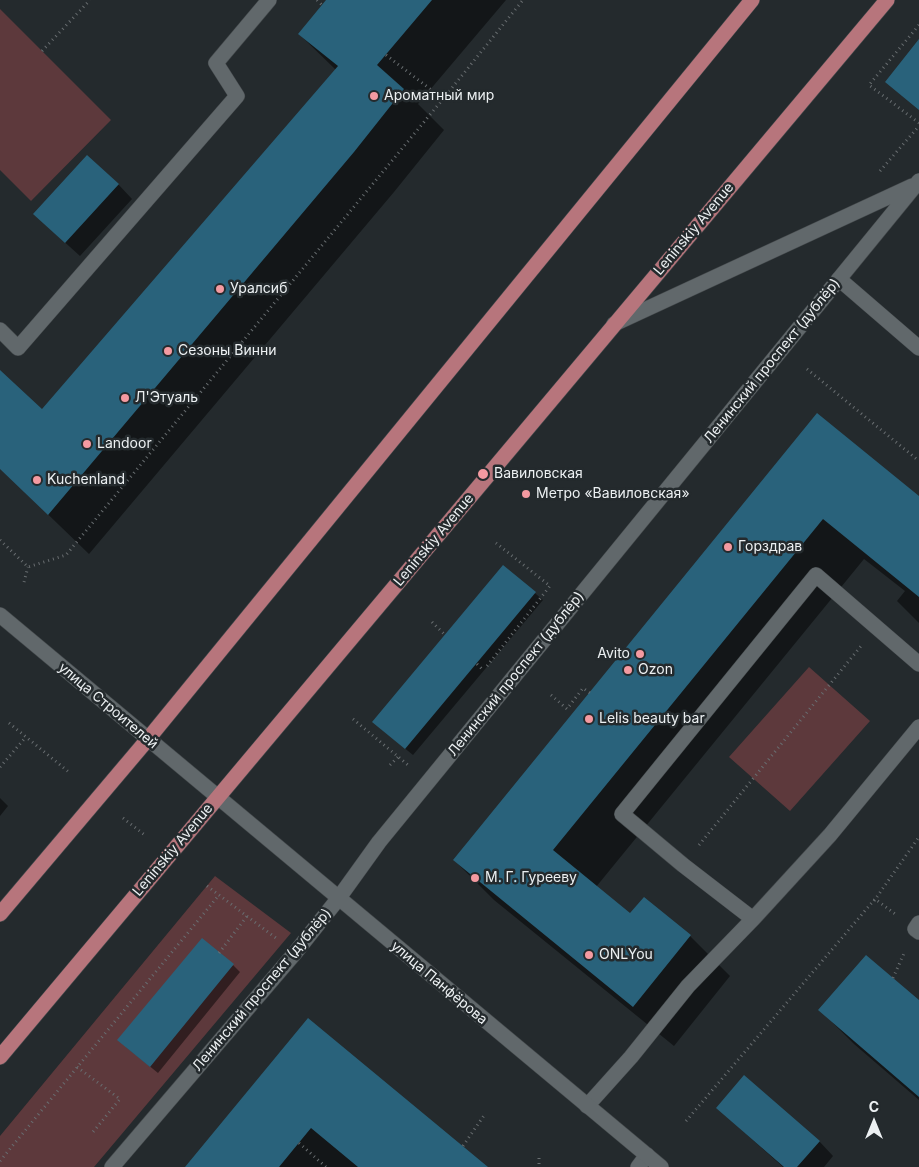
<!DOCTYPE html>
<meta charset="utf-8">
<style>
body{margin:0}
#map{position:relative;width:919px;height:1167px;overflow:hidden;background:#242a2d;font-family:Inter,sans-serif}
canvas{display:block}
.north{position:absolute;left:849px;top:1097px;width:50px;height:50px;-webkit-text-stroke:4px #242a2d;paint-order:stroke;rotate:0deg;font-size:14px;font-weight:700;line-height:20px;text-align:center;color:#ecf0f2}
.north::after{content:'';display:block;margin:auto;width:18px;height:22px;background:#ecf0f2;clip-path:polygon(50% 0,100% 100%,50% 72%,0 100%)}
</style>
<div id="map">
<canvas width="919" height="1167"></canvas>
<div class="north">С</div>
</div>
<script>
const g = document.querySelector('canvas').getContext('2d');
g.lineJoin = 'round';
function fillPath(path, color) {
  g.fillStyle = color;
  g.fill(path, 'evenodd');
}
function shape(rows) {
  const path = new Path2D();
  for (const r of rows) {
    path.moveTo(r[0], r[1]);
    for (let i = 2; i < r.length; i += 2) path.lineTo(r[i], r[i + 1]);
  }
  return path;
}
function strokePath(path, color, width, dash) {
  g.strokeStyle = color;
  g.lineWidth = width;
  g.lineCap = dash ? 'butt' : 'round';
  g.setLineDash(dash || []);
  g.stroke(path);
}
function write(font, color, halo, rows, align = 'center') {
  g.font = font + ' Inter,sans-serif';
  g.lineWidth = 5;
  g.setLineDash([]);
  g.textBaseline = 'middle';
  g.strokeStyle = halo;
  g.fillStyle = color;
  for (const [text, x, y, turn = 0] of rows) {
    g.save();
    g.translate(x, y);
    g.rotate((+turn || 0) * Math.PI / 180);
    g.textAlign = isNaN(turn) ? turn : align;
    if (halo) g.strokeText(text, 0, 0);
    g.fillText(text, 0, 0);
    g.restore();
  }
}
const green = shape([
 [0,9,111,120,31,201,0,170],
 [809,667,870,721,790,811,729,757],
 [215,876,291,933,94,1167,0,1167,0,1136]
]);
const shadow = shape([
 [328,0,506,0,418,104,444,130,394,192,89,554,0,468,0,371,42,411,336,70,299,34],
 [118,184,132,199,80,256,49,228],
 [817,415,919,498,919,623,897,601,905,591,864,559,596,887,631,915,644,899,690,936,730,976,674,1046,494,900,454,860],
 [503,566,543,600,413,755,381,729],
 [0,798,8,806,0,816],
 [233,965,240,972,158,1073,126,1047],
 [919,1002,919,1100,854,1044,820,1010],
 [308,1020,486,1167,186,1167],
 [717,1108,819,1141,833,1156,824,1167,783,1167]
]);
const building = shape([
 [326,0,432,0,377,65,404,89,354,152,48,515,0,469,0,370,42,409,338,66,298,34],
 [919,39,919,110,885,82],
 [87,155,119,184,65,243,33,214],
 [817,413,919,496,919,597,823,519,553,850,630,913,644,897,691,935,633,1007,453,860],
 [503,565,536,592,405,749,372,722],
 [202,938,234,964,150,1067,117,1040],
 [866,955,919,1000,919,1097,818,1010],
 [308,1018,488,1167,358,1167,311,1128,279,1167,185,1167],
 [744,1075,820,1141,797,1167,784,1167,716,1108]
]);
const path = shape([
 [317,0,322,5],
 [919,25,869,85,919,123],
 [42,51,90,0],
 [386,55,443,99],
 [880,171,919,126],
 [807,369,919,461],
 [0,540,28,567,66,555,443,99,523,0],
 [24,582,28,567],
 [432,622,445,635],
 [477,664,483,670],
 [487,666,550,586,496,543],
 [551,695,567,709,583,688,590,693],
 [353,719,408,765],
 [9,723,70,773],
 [390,765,398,757],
 [0,767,26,737],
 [123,818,146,836],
 [699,845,861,646],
 [207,886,276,938],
 [874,901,919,837],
 [219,953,247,916],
 [893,978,905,951],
 [77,1067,120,1099,93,1132],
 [686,1121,875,899,895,914],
 [299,1143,326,1167],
 [463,1146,485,1114],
 [539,1158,539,1167],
 [0,1161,219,895]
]);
const service = shape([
 [839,279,919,348],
 [0,330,18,348,237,96,216,63,269,0],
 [753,919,683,865,622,814,816,575,919,664],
 [919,923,915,929,919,932],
 [587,1106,631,1057,688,986,753,919,830,835,919,727],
 [638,1167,647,1155]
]);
const tertiary = shape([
 [614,324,912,186],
 [0,615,661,1167],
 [112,1167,295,953,338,899,379,842,919,181]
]);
const primary = shape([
 [0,914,148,739,752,0],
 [0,1057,887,0]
]);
const markers = [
 [374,96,5,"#f49aa1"],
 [220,289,5,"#f49aa1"],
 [168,351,5,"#f49aa1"],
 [125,398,5,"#f49aa1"],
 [87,444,5,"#f49aa1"],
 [483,474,6,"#f49aa1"],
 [37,480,5,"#f49aa1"],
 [526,494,5,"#f49aa1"],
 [728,547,5,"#f49aa1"],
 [640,654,5,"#f49aa1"],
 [628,670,5,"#f49aa1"],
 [589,719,5,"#f49aa1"],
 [475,878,5,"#f49aa1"],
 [589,955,5,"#f49aa1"]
];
const poiNames = [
 ["Ароматный мир",384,96],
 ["Уралсиб",230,289],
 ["Сезоны Винни",178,351],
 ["Л'Этуаль",135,398],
 ["Landoor",97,444],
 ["Вавиловская",494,474],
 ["Kuchenland",47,480],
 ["Метро «Вавиловская»",536,494],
 ["Горздрав",738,547],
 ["Avito",630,654,"right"],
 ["Ozon",638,670],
 ["Lelis beauty bar",599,719],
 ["М. Г. Гурееву",485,878],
 ["ONLYou",599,955]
];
const streetNames = [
 ["Leninskiy Avenue",694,229,-50],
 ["Ленинский проспект (дублёр)",772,361,-51],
 ["Leninskiy Avenue",434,540,-50],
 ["Ленинский проспект (дублёр)",516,674,-51],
 ["улица Строителей",108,706,40],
 ["Leninskiy Avenue",173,850,-50],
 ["улица Панфёрова",439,983,40],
 ["Ленинский проспект (дублёр)",262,990,-50]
];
fillPath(green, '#5d393c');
fillPath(shadow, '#0007');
fillPath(building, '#29627b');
strokePath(service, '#43484b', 16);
strokePath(tertiary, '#43484b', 16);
strokePath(primary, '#43484b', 16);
strokePath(path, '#696e71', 3, [1, 4]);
strokePath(service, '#61686b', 15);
strokePath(tertiary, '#61686b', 15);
strokePath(primary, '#b7757c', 15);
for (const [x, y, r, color] of markers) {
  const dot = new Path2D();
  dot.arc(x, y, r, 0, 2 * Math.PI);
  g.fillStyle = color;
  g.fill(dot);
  strokePath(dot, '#242a2d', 2);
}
write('14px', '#ecf0f2', '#242a2d', poiNames, 'left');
write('14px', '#ecf0f2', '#242a2d', streetNames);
</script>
